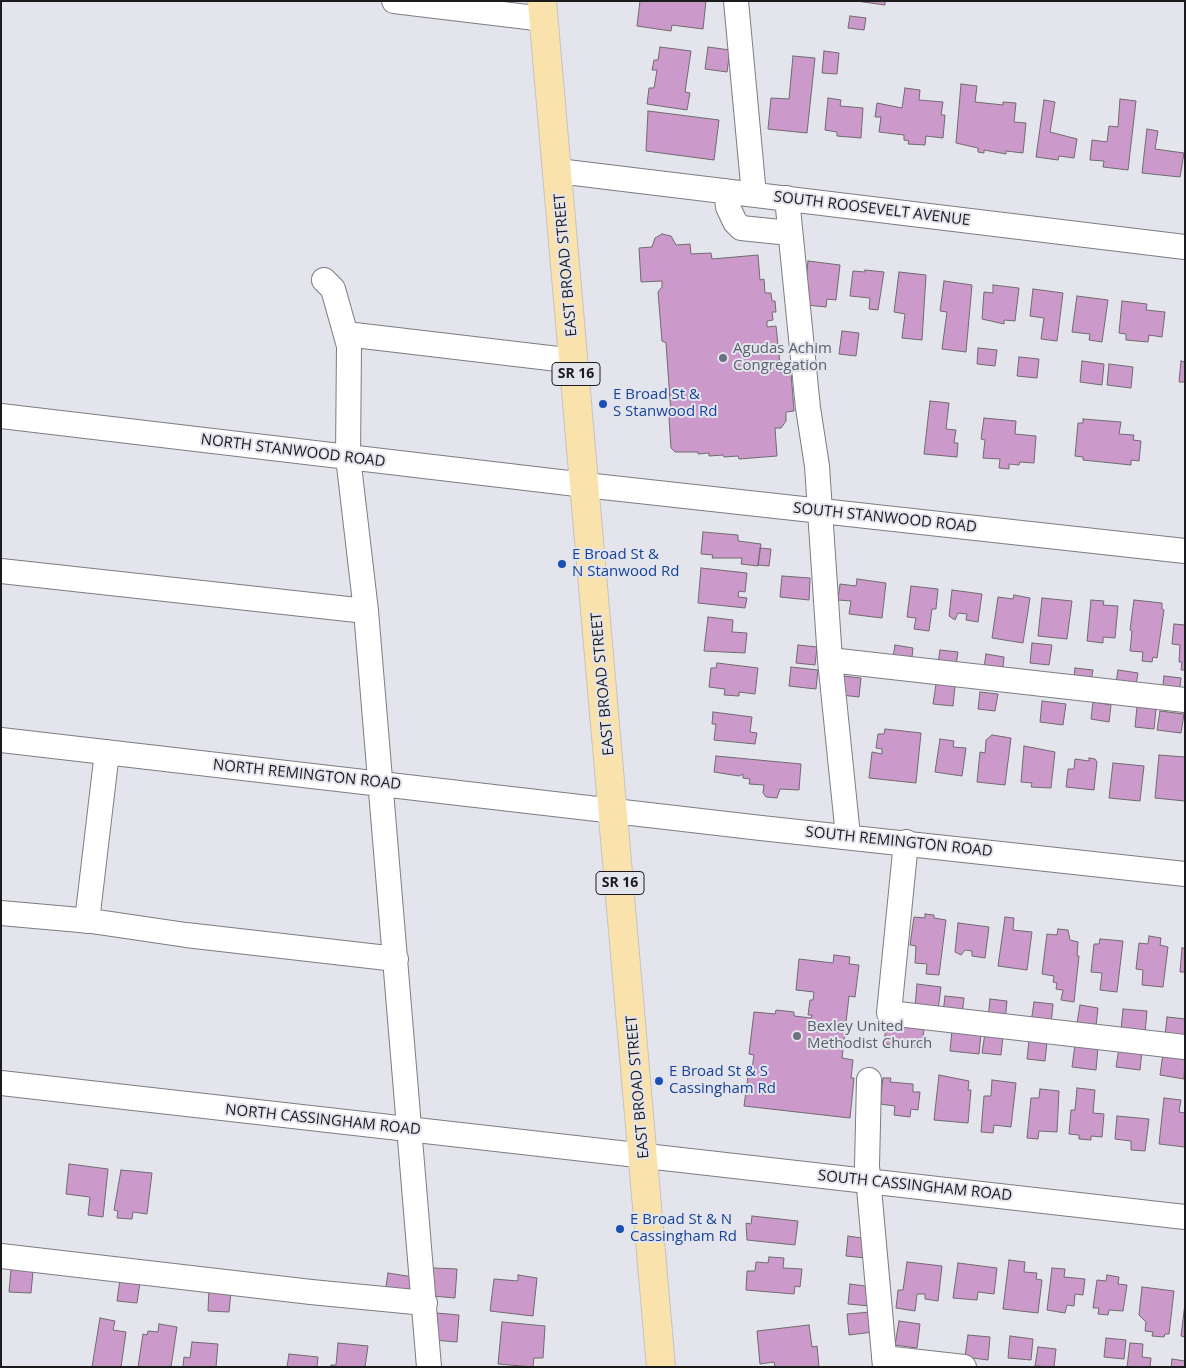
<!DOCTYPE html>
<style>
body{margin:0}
#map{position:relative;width:1186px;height:1368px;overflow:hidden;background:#e3e4ec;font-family:"Open Sans",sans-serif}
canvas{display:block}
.frame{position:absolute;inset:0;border:2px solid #1c1c1f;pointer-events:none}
</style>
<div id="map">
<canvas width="1186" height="1368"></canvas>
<div class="frame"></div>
</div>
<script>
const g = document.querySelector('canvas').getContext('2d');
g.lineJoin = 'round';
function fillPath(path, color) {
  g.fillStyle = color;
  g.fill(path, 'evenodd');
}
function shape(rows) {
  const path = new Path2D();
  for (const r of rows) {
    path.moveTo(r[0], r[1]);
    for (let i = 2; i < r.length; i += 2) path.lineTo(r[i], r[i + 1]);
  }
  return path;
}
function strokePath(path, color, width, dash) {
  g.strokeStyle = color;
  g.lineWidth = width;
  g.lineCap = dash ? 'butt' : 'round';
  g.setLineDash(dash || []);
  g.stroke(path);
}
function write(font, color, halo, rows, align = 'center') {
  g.font = font + ' "Open Sans",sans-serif';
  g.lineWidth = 4;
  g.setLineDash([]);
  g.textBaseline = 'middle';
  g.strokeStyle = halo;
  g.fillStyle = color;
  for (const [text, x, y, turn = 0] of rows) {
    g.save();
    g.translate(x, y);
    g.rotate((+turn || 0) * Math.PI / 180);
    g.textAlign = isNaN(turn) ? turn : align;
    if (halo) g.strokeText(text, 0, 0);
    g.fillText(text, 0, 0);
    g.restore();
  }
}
const building = shape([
 [640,1,706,1,703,29,672,25,671,31,637,26,640,1],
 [856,1,885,1,885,5,856,1],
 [850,16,866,18,864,30,848,28,850,16],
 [660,47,691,51,685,92,690,93,687,110,647,104,649,88,654,88,657,70,652,70,654,60,658,60,660,47],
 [708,47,730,50,727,72,705,69,708,47],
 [824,51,839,53,837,74,822,73,824,51],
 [793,56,815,58,807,133,768,129,771,98,789,99,793,56],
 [961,84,977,86,975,102,1003,105,1003,102,1016,103,1014,122,1026,123,1023,153,1006,151,1006,154,984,150,984,153,978,152,978,148,956,143,961,84],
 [905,88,920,90,919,100,943,102,941,115,945,115,943,138,926,136,925,145,908,144,909,141,904,140,904,135,879,132,881,117,875,117,877,103,902,108,905,88],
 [828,98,841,100,840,106,863,108,861,138,837,136,837,132,825,130,828,98],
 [1120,99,1136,101,1128,170,1103,167,1104,161,1090,160,1092,140,1107,142,1109,126,1118,127,1120,99],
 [1044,100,1055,102,1050,132,1077,139,1074,158,1059,156,1058,160,1036,157,1044,100],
 [648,111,719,120,714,160,646,151,648,111],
 [1147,129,1158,131,1155,149,1184,153,1180,177,1142,173,1147,129],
 [662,234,671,236,676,245,690,244,691,254,711,253,712,259,758,255,760,280,764,279,765,293,771,293,772,301,775,301,776,312,772,312,773,320,767,321,767,327,776,326,781,373,791,373,794,411,786,412,786,421,781,428,775,428,777,456,739,459,738,456,724,457,723,455,709,456,709,453,698,454,698,452,675,452,671,448,669,418,671,414,666,343,662,341,658,292,662,287,662,281,641,282,639,248,652,247,655,238,662,234],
 [808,261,840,265,836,300,827,299,826,307,807,305,809,289,805,289,808,261],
 [865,270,884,272,878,310,869,309,870,298,850,296,853,271,865,272,865,270],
 [899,272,926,275,922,340,902,338,905,314,894,312,899,272],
 [944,281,972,285,966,352,942,349,947,312,940,311,944,281],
 [993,285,1019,288,1015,321,1004,320,1004,324,982,319,984,292,993,293,993,285],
 [1033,289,1063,293,1057,341,1041,339,1044,318,1030,316,1033,289],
 [1077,296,1108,300,1102,342,1089,340,1090,334,1072,332,1077,296],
 [1122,301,1147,304,1146,310,1165,312,1162,337,1149,335,1148,342,1126,340,1126,334,1119,333,1122,301],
 [842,331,859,333,856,356,839,354,842,331],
 [978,348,997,350,995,366,977,364,978,348],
 [1019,357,1039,359,1037,378,1017,376,1019,357],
 [1082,361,1104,364,1102,385,1080,382,1082,361],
 [1181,361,1185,362,1185,382,1179,382,1181,361],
 [1109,364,1133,367,1131,388,1107,385,1109,364],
 [930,401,949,403,946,429,956,430,954,443,958,443,957,457,924,454,930,401],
 [984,418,1016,421,1015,434,1036,436,1034,463,1020,462,1019,465,1009,464,1009,469,999,468,1000,459,983,458,985,440,981,439,984,418],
 [1083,419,1121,422,1119,434,1134,435,1133,440,1141,441,1139,461,1131,460,1131,465,1083,460,1083,457,1075,456,1078,423,1083,423,1083,419],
 [703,532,738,535,738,541,761,544,758,566,741,564,742,558,712,558,713,555,701,554,703,532],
 [760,548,771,549,769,566,758,565,760,548],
 [701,568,747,573,745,592,739,591,738,597,747,598,745,608,698,603,701,568],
 [782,576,810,578,809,600,780,597,782,576],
 [857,579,886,583,882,618,849,614,851,601,838,600,840,584,856,586,857,579],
 [911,586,938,589,936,609,932,609,929,631,914,629,916,618,907,617,911,586],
 [952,590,982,594,978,622,966,620,967,614,958,613,955,620,949,616,952,590],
 [1014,595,1030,598,1023,643,992,638,998,597,1013,599,1014,595],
 [1042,598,1072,601,1067,639,1038,636,1042,598],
 [1091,600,1104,601,1103,605,1118,606,1115,638,1103,637,1103,643,1087,641,1091,600],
 [1134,600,1162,603,1162,609,1164,610,1157,658,1153,657,1152,662,1142,661,1143,652,1130,651,1132,631,1130,630,1134,600],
 [708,617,733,620,732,632,747,633,745,653,704,651,708,617],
 [1174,624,1185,625,1185,670,1181,670,1182,662,1179,662,1180,645,1172,644,1174,624],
 [1032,643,1052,645,1049,665,1030,663,1032,643],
 [798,645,817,647,815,665,796,663,798,645],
 [895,645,913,648,911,666,892,664,895,645],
 [940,650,958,652,955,672,937,670,940,650],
 [986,654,1004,657,1002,677,983,674,986,654],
 [717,663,758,668,755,694,739,692,739,696,724,695,725,689,709,687,711,668,716,668,717,663],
 [791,667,818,670,816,689,789,686,791,667],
 [1075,668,1093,670,1090,687,1073,685,1075,668],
 [1118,670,1138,673,1135,691,1115,689,1118,670],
 [843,676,861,678,859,697,841,695,843,676],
 [1164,676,1181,678,1179,695,1162,694,1164,676],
 [936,684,955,686,953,706,933,704,936,684],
 [980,692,998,694,995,711,978,709,980,692],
 [1042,701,1066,704,1063,725,1040,722,1042,701],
 [1093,702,1111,705,1109,722,1091,719,1093,702],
 [1137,707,1156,709,1154,729,1135,727,1137,707],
 [1160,711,1184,714,1181,733,1157,730,1160,711],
 [713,712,752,717,750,732,757,733,755,744,714,740,716,724,712,724,713,712],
 [885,729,921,733,916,783,869,778,872,752,882,754,882,749,876,748,878,734,884,734,885,729],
 [992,735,1011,738,1005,785,977,782,980,752,985,753,986,740,992,735],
 [940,739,954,741,953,747,966,748,962,776,935,772,940,739],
 [1024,746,1055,752,1051,788,1031,787,1032,783,1021,782,1024,746],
 [1159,755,1185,757,1185,801,1155,798,1159,755],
 [716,756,801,764,799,790,780,789,777,798,766,797,763,793,764,785,749,784,750,779,743,778,743,774,739,776,714,772,716,756],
 [1089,758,1095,759,1097,762,1094,790,1066,787,1068,769,1074,769,1075,759,1089,761,1089,758],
 [1113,763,1144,766,1140,801,1109,798,1113,763],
 [925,914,934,915,934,918,946,920,939,975,926,974,927,964,915,963,916,946,910,945,914,917,925,918,925,914],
 [1005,917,1014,918,1013,930,1032,932,1027,970,998,966,1005,917],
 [958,923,989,927,985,958,972,956,972,951,965,950,961,955,955,952,958,923],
 [1058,929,1068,930,1070,940,1078,942,1077,956,1079,956,1074,1002,1061,1000,1063,990,1056,989,1057,983,1053,982,1054,976,1042,974,1047,934,1057,935,1058,929],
 [1149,936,1161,938,1160,945,1168,947,1163,987,1142,985,1143,970,1136,969,1139,943,1148,944,1149,936],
 [1100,939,1123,941,1117,992,1100,990,1102,973,1091,972,1094,944,1099,944,1100,939],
 [1182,948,1185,948,1185,972,1180,972,1182,948],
 [834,955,850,957,849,964,859,965,855,997,849,996,842,1058,853,1060,851,1078,854,1078,850,1118,744,1106,749,1069,752,1069,754,1055,749,1054,754,1012,775,1014,776,1010,794,1012,794,1016,811,1018,812,1015,808,1015,810,1000,813,1000,814,992,796,990,799,959,833,963,834,955],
 [917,984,941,987,938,1010,915,1007,917,984],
 [945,996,964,998,962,1016,943,1013,945,996],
 [990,999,1007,1001,1005,1021,988,1018,990,999],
 [1034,1002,1053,1004,1051,1025,1031,1023,1034,1002],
 [1080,1005,1098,1008,1096,1026,1077,1023,1080,1005],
 [1123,1009,1147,1011,1145,1033,1121,1030,1123,1009],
 [1167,1017,1185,1019,1184,1039,1165,1036,1167,1017],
 [886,1025,924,1029,922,1048,884,1044,886,1025],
 [952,1030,981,1034,979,1054,950,1051,952,1030],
 [985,1033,1003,1036,1001,1055,982,1053,985,1033],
 [1029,1040,1047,1042,1045,1061,1027,1059,1029,1040],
 [1075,1045,1098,1048,1096,1070,1072,1067,1075,1045],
 [1119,1048,1142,1051,1140,1070,1116,1067,1119,1048],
 [1163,1054,1185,1057,1184,1079,1160,1075,1163,1054],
 [939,1075,969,1081,968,1090,971,1090,968,1123,934,1120,939,1075],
 [883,1078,891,1078,890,1082,913,1084,913,1092,920,1092,918,1110,911,1109,910,1117,894,1115,895,1106,880,1104,883,1078],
 [992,1080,1016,1083,1011,1127,994,1125,993,1133,981,1132,984,1096,991,1096,992,1080],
 [1077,1088,1095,1090,1093,1113,1104,1114,1102,1137,1091,1136,1091,1140,1079,1139,1079,1135,1069,1134,1071,1110,1075,1110,1077,1088],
 [1040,1089,1059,1091,1057,1132,1039,1131,1038,1139,1027,1138,1031,1098,1039,1098,1040,1089],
 [1164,1098,1181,1100,1179,1112,1185,1113,1185,1147,1159,1144,1164,1098],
 [1117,1116,1149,1119,1145,1151,1131,1150,1131,1141,1115,1139,1117,1116],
 [69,1164,108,1169,103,1217,88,1215,90,1197,66,1194,69,1164],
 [121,1170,152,1173,147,1214,133,1212,132,1219,117,1218,118,1211,114,1210,121,1170],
 [752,1216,798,1221,795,1245,747,1240,746,1223,751,1224,752,1216],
 [848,1236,868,1239,866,1258,846,1256,848,1236],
 [769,1257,784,1258,783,1268,802,1269,800,1287,795,1286,794,1294,746,1290,747,1271,755,1271,756,1262,768,1263,769,1257],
 [1009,1260,1025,1262,1024,1272,1037,1273,1036,1279,1042,1280,1038,1313,1003,1309,1009,1260],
 [907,1262,942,1266,938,1301,925,1299,925,1294,917,1294,915,1311,896,1308,898,1290,903,1290,907,1262],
 [958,1263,997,1268,994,1294,978,1292,977,1300,953,1298,958,1263],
 [433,1268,457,1269,455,1298,432,1296,433,1268],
 [1052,1268,1065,1269,1064,1277,1085,1279,1083,1295,1075,1294,1074,1306,1067,1305,1065,1313,1047,1310,1052,1268],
 [11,1269,33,1271,31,1293,9,1292,11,1269],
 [388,1273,413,1277,410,1297,385,1293,388,1273],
 [518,1275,537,1278,533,1316,490,1311,494,1279,518,1281,518,1275],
 [1107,1275,1119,1277,1118,1284,1127,1285,1123,1311,1109,1310,1108,1315,1098,1314,1099,1308,1093,1308,1097,1280,1106,1281,1107,1275],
 [120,1279,140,1282,137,1303,117,1301,120,1279],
 [850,1284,872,1287,870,1306,848,1304,850,1284],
 [1142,1287,1174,1291,1169,1334,1165,1334,1164,1337,1152,1336,1153,1332,1145,1331,1146,1322,1139,1315,1142,1287],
 [209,1289,231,1291,229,1312,208,1311,209,1289],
 [1185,1303,1185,1337,1181,1336,1185,1303],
 [871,1312,873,1332,849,1335,847,1314,871,1312],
 [436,1313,459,1315,457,1342,433,1340,436,1313],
 [100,1318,115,1321,113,1330,126,1332,121,1367,92,1367,100,1318],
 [899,1321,920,1324,917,1348,895,1345,899,1321],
 [502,1322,545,1326,543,1358,534,1358,533,1367,498,1364,502,1322],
 [159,1324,177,1327,171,1367,138,1367,143,1334,147,1335,148,1331,158,1332,159,1324],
 [809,1325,812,1347,817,1346,819,1367,775,1367,774,1362,760,1364,757,1331,809,1325],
 [968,1335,990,1337,988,1360,965,1357,968,1335],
 [1010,1336,1033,1339,1031,1360,1008,1358,1010,1336],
 [1106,1338,1126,1340,1124,1359,1104,1357,1106,1338],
 [192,1342,218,1344,216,1367,183,1367,184,1357,190,1358,192,1342],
 [338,1343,368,1346,365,1367,330,1367,331,1365,336,1365,338,1343],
 [1130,1343,1143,1344,1142,1357,1151,1358,1150,1367,1127,1367,1130,1343],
 [1038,1347,1056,1349,1054,1367,1035,1366,1038,1347],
 [289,1354,318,1357,317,1367,287,1367,289,1354],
 [1172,1359,1185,1361,1185,1367,1171,1367,1172,1359]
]);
const minor = shape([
 [394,1,544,19],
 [736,1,754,195],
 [558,171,1185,247],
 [726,191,728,207,735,222,741,228,790,233],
 [787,198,808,408,817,466,830,660,848,836],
 [324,280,333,289,349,346,348,457,366,611,429,1367],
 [346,334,575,361],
 [1,416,585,485,1185,551],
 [1,571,366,611],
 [830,660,1185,700],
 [1,740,761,828,1185,874],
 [906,842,889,1013,1185,1047],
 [1,913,91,921,186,935,396,959],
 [87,921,107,752],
 [869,1080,867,1166,885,1367],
 [1,1083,1185,1217],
 [1,1256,311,1292,425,1303],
 [884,1358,964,1367]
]);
const major = shape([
 [542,1,661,1367]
]);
const markers = [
 [723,358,5,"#6b7280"],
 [603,404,5,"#1a4fb4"],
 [562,564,5,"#1a4fb4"],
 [797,1036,5,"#6b7280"],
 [659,1081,5,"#1a4fb4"],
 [620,1229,5,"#1a4fb4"]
];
const shields = [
 [576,374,48],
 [620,883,48]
];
const shieldNames = [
 ["SR 16",576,374],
 ["SR 16",620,883]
];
const streetNames = [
 ["SOUTH ROOSEVELT AVENUE",872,209,7],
 ["EAST BROAD STREET",566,265,-95],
 ["NORTH STANWOOD ROAD",293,451,7],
 ["SOUTH STANWOOD ROAD",885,518,6],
 ["EAST BROAD STREET",603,684,-95],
 ["NORTH REMINGTON ROAD",307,775,6],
 ["SOUTH REMINGTON ROAD",899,842,6],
 ["EAST BROAD STREET",638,1087,-95],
 ["NORTH CASSINGHAM ROAD",323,1120,6],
 ["SOUTH CASSINGHAM ROAD",915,1186,6]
];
const worshipNames = [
 ["Agudas Achim",733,349],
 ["Congregation",733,366],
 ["Bexley United",807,1027],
 ["Methodist Church",807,1044]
];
const transitNames = [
 ["E Broad St &",613,395],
 ["S Stanwood Rd",613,412],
 ["E Broad St &",572,555],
 ["N Stanwood Rd",572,572],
 ["E Broad St & S",669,1072],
 ["Cassingham Rd",669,1089],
 ["E Broad St & N",630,1220],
 ["Cassingham Rd",630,1237]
];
fillPath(building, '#cb9aca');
strokePath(building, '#706a6f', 1);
strokePath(minor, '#7c7c83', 26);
strokePath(major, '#c4c4c5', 30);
strokePath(minor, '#fff', 24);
strokePath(major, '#fae2ad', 28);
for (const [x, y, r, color] of markers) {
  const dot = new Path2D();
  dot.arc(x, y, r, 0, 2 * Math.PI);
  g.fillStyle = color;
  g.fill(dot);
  strokePath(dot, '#e3e4ec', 2);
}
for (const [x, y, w] of shields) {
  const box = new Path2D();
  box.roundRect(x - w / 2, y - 11.5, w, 23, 4);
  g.fillStyle = '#e3e4ec';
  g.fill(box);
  strokePath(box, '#1c1c1f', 1);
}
write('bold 14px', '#1c1c1f', null, shieldNames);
write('15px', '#1c1c1f', '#e3e4ec', streetNames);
write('15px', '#5b616d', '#e3e4ec', worshipNames, 'left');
write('15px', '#164399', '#e3e4ec', transitNames, 'left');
</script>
